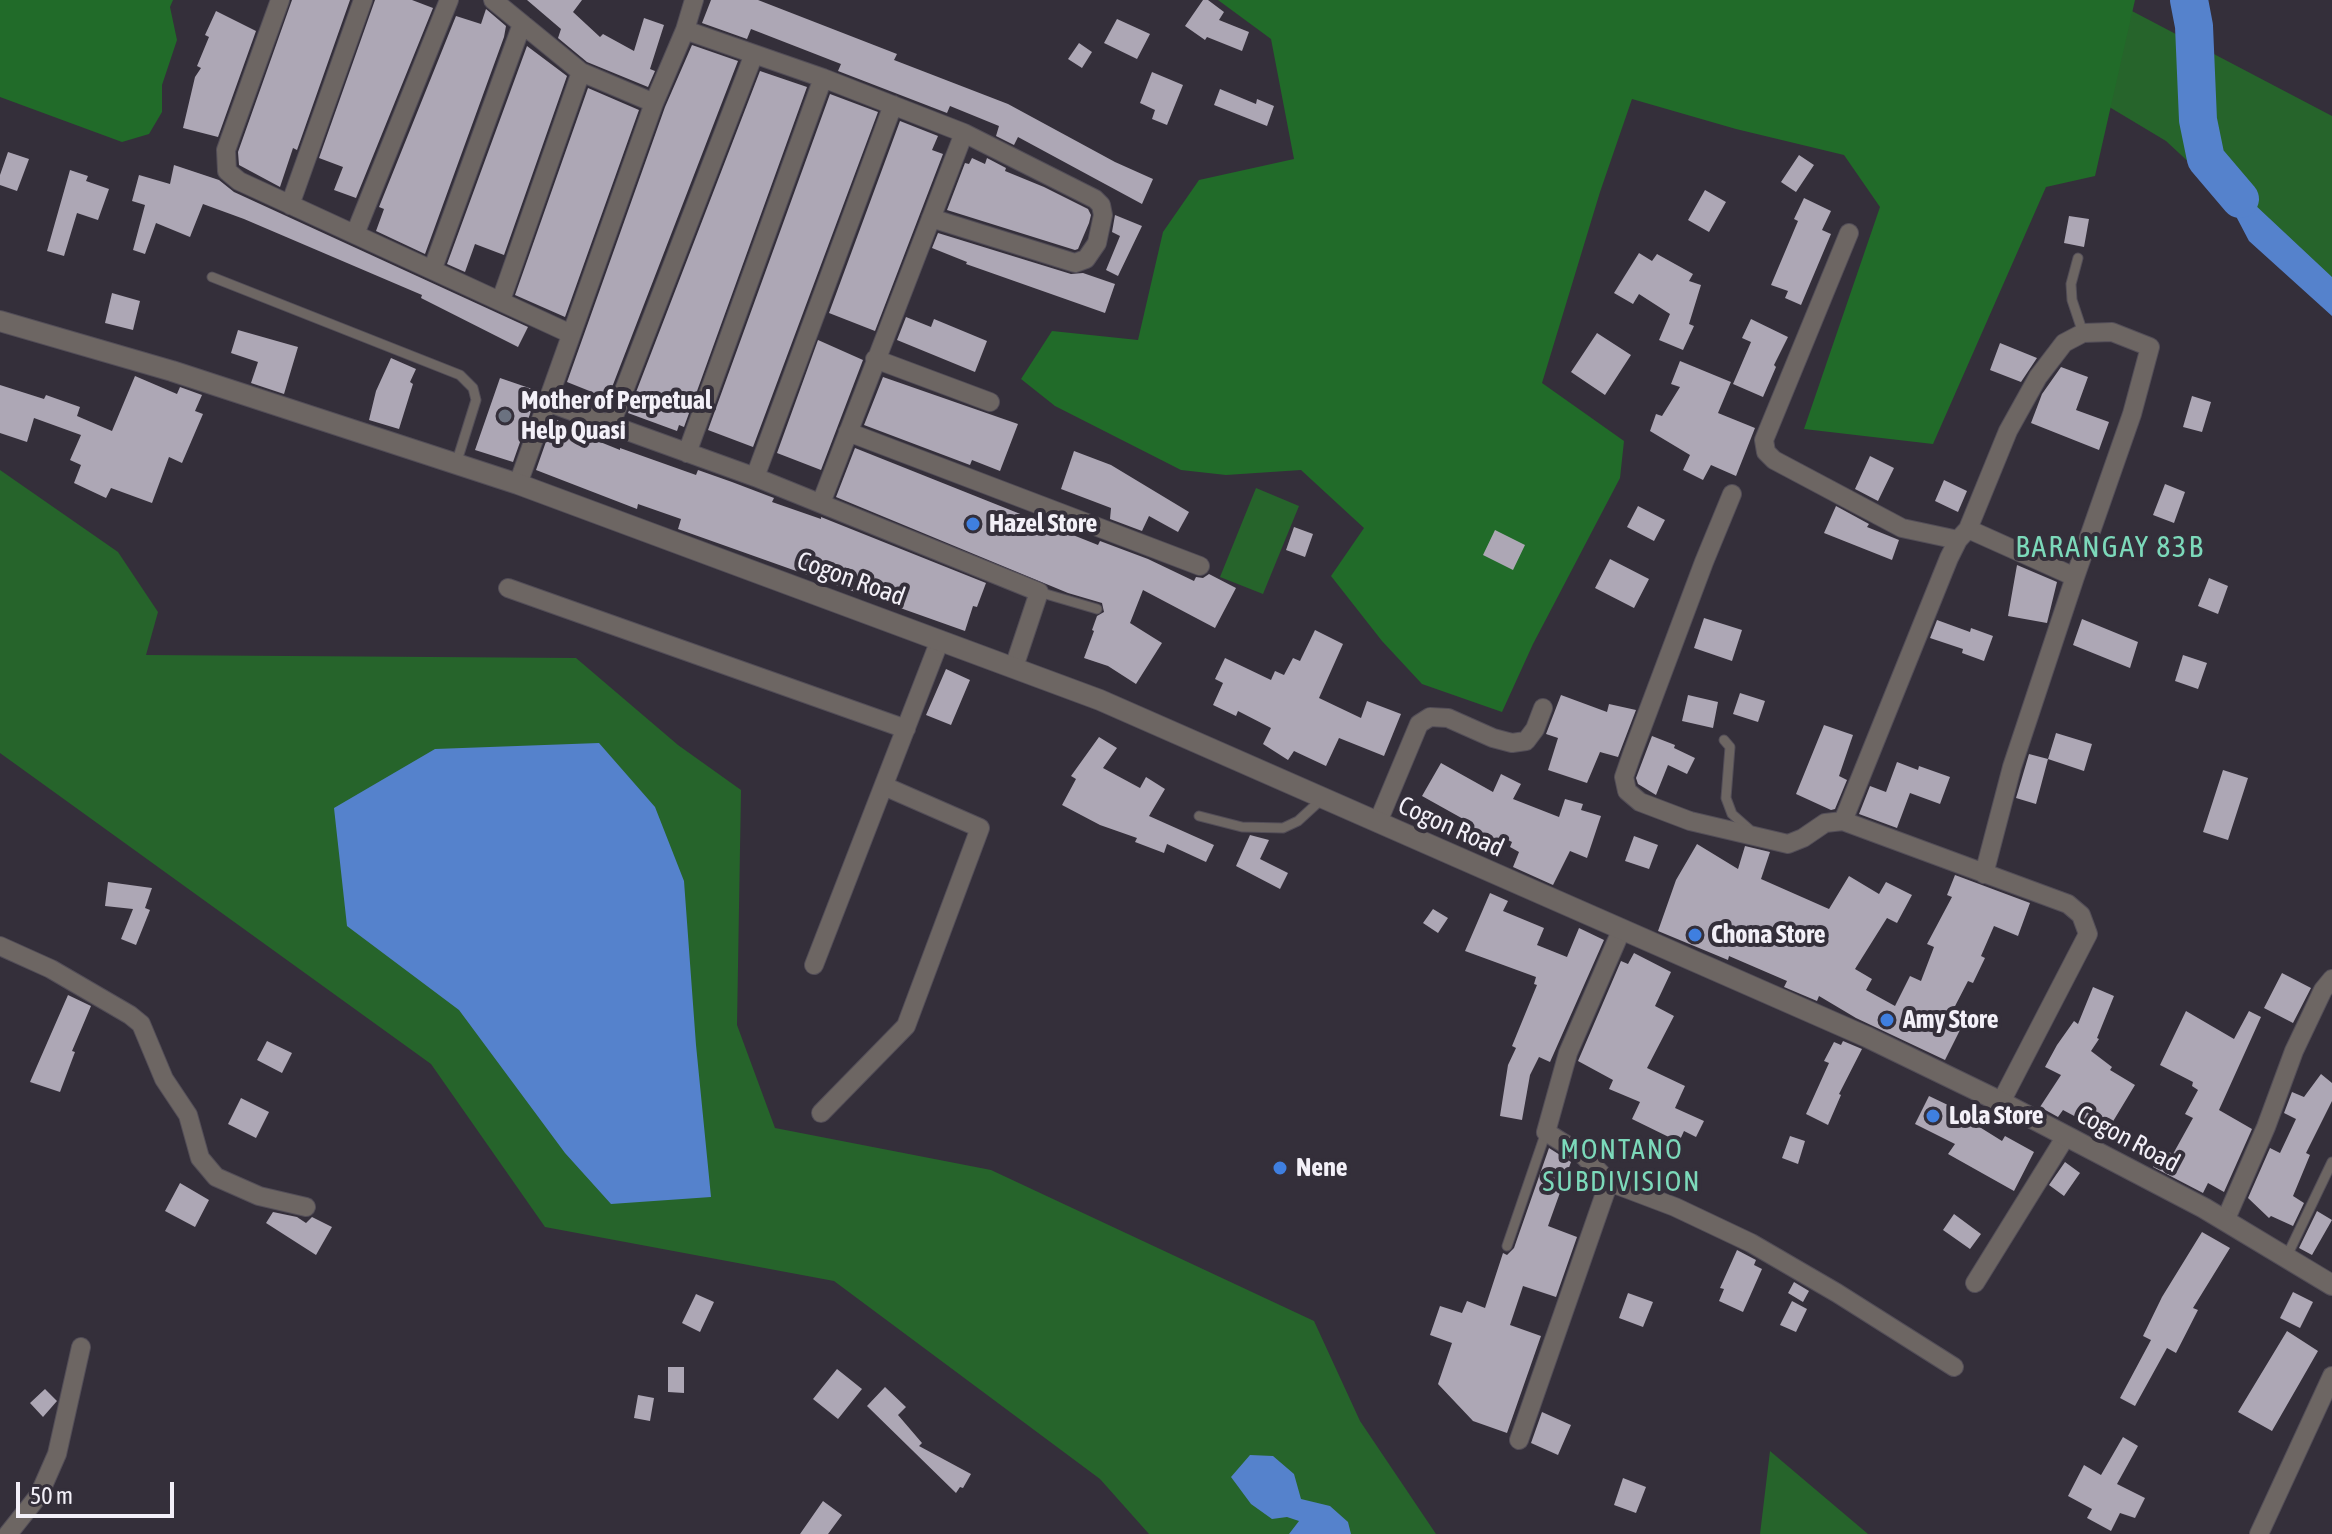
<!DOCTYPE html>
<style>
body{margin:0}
#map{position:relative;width:2332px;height:1534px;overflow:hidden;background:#342f3a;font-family:"Asap Condensed",sans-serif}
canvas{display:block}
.scale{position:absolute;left:16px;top:1482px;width:158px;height:36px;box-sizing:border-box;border:4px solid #f3f0f8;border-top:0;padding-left:10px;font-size:24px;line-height:28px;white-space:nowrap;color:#f3f0f8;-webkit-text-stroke:6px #342f3a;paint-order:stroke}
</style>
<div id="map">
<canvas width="2332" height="1534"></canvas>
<div class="scale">50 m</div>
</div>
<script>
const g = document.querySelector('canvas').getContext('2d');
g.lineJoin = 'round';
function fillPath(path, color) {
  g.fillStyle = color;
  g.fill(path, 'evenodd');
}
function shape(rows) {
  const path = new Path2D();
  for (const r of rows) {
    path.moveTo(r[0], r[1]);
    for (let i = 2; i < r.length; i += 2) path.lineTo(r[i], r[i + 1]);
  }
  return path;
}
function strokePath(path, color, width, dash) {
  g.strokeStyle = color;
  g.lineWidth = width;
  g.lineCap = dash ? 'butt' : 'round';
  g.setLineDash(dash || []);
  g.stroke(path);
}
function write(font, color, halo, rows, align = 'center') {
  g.font = font + ' "Asap Condensed",sans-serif';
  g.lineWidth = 8;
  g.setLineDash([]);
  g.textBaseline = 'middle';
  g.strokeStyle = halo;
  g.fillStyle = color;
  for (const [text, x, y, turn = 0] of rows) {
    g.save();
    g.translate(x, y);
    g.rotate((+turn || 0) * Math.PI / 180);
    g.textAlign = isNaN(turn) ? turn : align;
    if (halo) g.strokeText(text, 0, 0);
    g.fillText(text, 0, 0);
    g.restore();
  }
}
const green = shape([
 [1931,0,2111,0,2332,116,2332,295,2166,141],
 [0,470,118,552,158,612,146,655,576,658,678,745,741,790,737,1025,775,1128,991,1170,1314,1321,1360,1421,1436,1534,1149,1534,1100,1479,834,1281,545,1227,431,1064,0,753],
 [1256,488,1299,506,1263,594,1220,577],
 [1770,1451,1868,1534,1760,1534]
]);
const forest = shape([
 [0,0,173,0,170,7,177,40,162,85,162,112,149,134,122,142,0,97],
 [1218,0,2135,0,2095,176,2046,187,1933,444,1804,429,1880,207,1844,155,1736,129,1632,99,1600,192,1542,383,1624,441,1620,478,1533,644,1502,712,1422,684,1382,641,1331,576,1364,528,1301,470,1226,475,1181,470,1055,406,1021,379,1052,331,1138,340,1163,232,1199,180,1294,159,1271,39]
]);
const water = shape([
 [2206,159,2332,277,2332,316,2249,241],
 [599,743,655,807,684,881,696,1045,711,1197,611,1204,565,1153,459,1010,347,926,334,808,435,749],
 [1250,1455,1273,1456,1294,1474,1301,1499,1330,1506,1348,1522,1351,1534,1289,1534,1299,1521,1287,1517,1272,1519,1251,1504,1231,1477]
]);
const river = shape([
 [2189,0,2194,26,2198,120,2206,159,2240,199]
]);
const building = shape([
 [292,0,350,0,297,150,293,148,280,187,239,165,238,152],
 [375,0,412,0,433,8,356,198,334,190,343,167,319,158],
 [527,0,582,0,573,12,600,37,603,34,634,51,644,18,664,25,650,69,655,71,648,87,587,62,558,38,561,29],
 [711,0,758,0,897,54,894,60,1008,104,1115,162,1153,179,1142,204,1018,137,1014,145,996,136,999,126,950,106,947,113,838,71,841,64,751,29,747,39,702,23],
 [1203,0,1208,0,1224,12,1219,20,1249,32,1242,51,1207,37,1205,40,1185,26],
 [486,9,506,26,504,37,425,254,376,231,384,209,379,207,456,16,481,24],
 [216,11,256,31,218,137,183,128,195,77,201,68,197,66,209,37,205,35],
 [1117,19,1150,34,1137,59,1104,43],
 [1079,43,1092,52,1082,68,1068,59],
 [692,45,738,61,604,408,588,402,592,392,567,382,665,107],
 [527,46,567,76,504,255,475,244,465,272,447,264],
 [760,71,807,87,684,427,679,425,677,431,628,413],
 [1152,72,1183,85,1167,125,1152,119,1155,110,1140,103],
 [588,88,639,110,565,317,515,295],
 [1220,89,1256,104,1257,99,1274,106,1267,126,1214,105],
 [830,94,878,112,753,447,708,430],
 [900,121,938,136,932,150,943,154,875,331,829,313],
 [8,152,29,159,17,191,0,185,0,175],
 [1799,155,1814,165,1796,192,1781,182],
 [972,158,985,164,987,158,1006,168,1005,171,1044,187,1088,209,1091,215,1089,223,1078,249,1075,250,947,210,965,163,969,164],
 [174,165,219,180,234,192,528,327,518,347,421,298,422,295,244,219,203,204,190,237,156,223,145,254,133,250,145,205,132,201,139,175,170,184],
 [70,170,88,176,86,181,109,189,98,220,77,213,64,256,47,251],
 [1705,190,1726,202,1709,232,1688,220],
 [1804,198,1831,211,1822,230,1831,234,1801,305,1785,298,1788,291,1771,285,1798,221,1794,219],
 [1115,215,1142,226,1118,276,1106,270,1120,236,1112,232],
 [2069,216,2089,219,2084,247,2064,243],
 [938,233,1071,274,1083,273,1115,284,1105,313,966,264,967,262,932,248],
 [1639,253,1652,261,1657,254,1693,274,1689,281,1701,285,1689,324,1694,326,1683,350,1659,340,1670,314,1639,294,1633,304,1614,293],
 [112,293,140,301,133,330,105,323],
 [906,317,931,327,934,319,987,341,975,372,897,340],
 [1751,319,1788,337,1774,365,1776,367,1763,397,1733,384,1751,342,1742,338],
 [238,330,298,347,284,394,251,383,258,362,231,353],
 [1597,333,1631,355,1605,395,1571,372],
 [818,340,863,360,821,470,777,453],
 [2000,343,2037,358,2021,382,1990,370],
 [391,358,416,369,410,382,413,384,399,429,369,420,376,391],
 [1680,361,1731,382,1718,413,1755,428,1736,476,1711,465,1703,480,1683,470,1690,455,1650,431,1656,414,1662,416,1680,387,1671,384],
 [2061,367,2088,377,2076,410,2109,422,2099,450,2031,423,2042,394],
 [135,376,177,394,180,387,202,395,195,411,203,414,182,463,169,457,152,503,111,488,106,498,74,483,81,465,70,460,81,435,34,418,27,442,0,433,0,385,44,399,46,395,80,407,77,416,112,431],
 [883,377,1018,424,1000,471,972,460,970,465,864,425],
 [500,378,535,390,528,410,531,411,513,462,475,450],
 [2192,396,2211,402,2202,432,2183,427],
 [554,419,564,423,563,427,620,450,620,448,696,475,698,470,732,482,774,498,772,502,821,519,821,517,986,583,977,607,973,606,965,631,678,529,681,519,638,504,637,509,536,470],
 [855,448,1098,545,1100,541,1148,559,1194,581,1196,577,1203,578,1209,574,1236,588,1215,628,1143,590,1130,623,1162,643,1136,684,1108,666,1084,658,1094,631,1092,630,1097,616,1104,612,1102,603,1068,593,836,497],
 [1074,451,1111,465,1189,512,1178,532,1149,516,1142,531,1110,519,1111,508,1061,489],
 [1870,456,1894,468,1878,501,1855,489],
 [1944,480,1967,491,1958,512,1935,501],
 [2165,484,2185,492,2174,523,2153,515],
 [1638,506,1665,520,1654,541,1627,527],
 [1836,506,1869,524,1867,527,1899,540,1892,560,1824,533],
 [1294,527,1313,534,1305,557,1286,550],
 [1495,530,1525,545,1513,570,1483,555],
 [1610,559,1649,579,1634,608,1595,588],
 [2017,565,2057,582,2047,623,2008,616],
 [2209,578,2228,586,2218,614,2198,606],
 [1704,618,1742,630,1732,661,1694,648],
 [2082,619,2138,642,2130,668,2073,645],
 [1937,620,1970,632,1971,628,1993,636,1984,661,1962,653,1963,649,1930,638],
 [1315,630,1343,644,1319,698,1361,718,1367,701,1401,714,1384,756,1339,738,1326,766,1294,751,1288,760,1263,744,1271,728,1238,711,1236,716,1213,705,1223,683,1215,679,1225,658,1271,680,1275,671,1284,675,1293,658,1300,661],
 [2183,655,2207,663,2198,689,2175,681],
 [946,669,970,680,951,725,926,715],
 [1740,693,1765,701,1758,722,1733,714],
 [1561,695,1607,712,1609,704,1636,710,1618,757,1600,752,1587,783,1548,770,1558,738,1546,734],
 [1688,695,1718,702,1713,728,1682,721],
 [1824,725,1853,735,1839,776,1847,780,1835,809,1831,810,1796,794],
 [2056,733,2092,744,2084,771,2048,759],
 [1652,736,1675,745,1674,748,1695,758,1687,774,1668,765,1656,795,1638,784,1636,778],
 [1099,737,1117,748,1103,768,1140,788,1146,777,1165,789,1149,816,1214,845,1206,862,1167,844,1164,853,1135,842,1137,838,1100,825,1062,805,1076,779,1071,776],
 [2029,754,2048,759,2036,804,2016,798],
 [1897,762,1918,770,1919,766,1950,777,1940,804,1910,793,1897,828,1859,814,1870,786,1886,792],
 [1441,763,1493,792,1501,774,1521,784,1513,799,1559,817,1565,799,1583,804,1581,810,1601,816,1587,858,1570,851,1553,885,1513,867,1519,852,1510,847,1512,842,1502,837,1499,842,1472,830,1474,825,1422,796],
 [2223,770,2248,778,2228,840,2203,832],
 [1250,835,1269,840,1260,859,1288,873,1280,889,1236,866],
 [1634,836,1658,845,1649,869,1625,861],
 [1697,844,1738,869,1745,846,1770,852,1761,879,1829,909,1849,876,1879,894,1886,882,1912,895,1897,923,1887,918,1855,969,1872,979,1866,990,1895,1006,1910,976,1921,981,1934,947,1927,944,1952,897,1947,895,1955,875,2030,903,2018,936,1994,926,1981,956,1985,958,1973,983,1968,981,1953,1010,1963,1014,1957,1029,1960,1030,1945,1060,1856,1018,1819,996,1817,1001,1784,987,1787,981,1729,956,1728,960,1658,931,1676,880],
 [108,882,152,888,145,908,150,910,136,945,121,939,133,909,105,906],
 [1490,893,1508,901,1503,911,1544,928,1537,945,1567,957,1579,928,1604,940,1550,1062,1539,1057,1530,1075,1522,1120,1500,1116,1508,1065,1516,1048,1512,1046,1537,985,1534,984,1536,977,1465,951],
 [1433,909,1448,918,1438,933,1423,923],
 [1634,953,1671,972,1655,1006,1674,1016,1647,1068,1685,1086,1675,1108,1704,1121,1696,1137,1684,1131,1679,1142,1632,1119,1640,1102,1609,1089,1613,1080,1578,1061,1621,961,1628,964],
 [2282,973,2311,988,2293,1023,2264,1008],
 [2093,987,2114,996,2097,1038,2099,1039,2091,1051,2112,1067,2110,1070,2135,1085,2106,1133,2063,1110,2058,1117,2040,1107,2061,1075,2045,1067,2057,1045,2074,1021,2078,1024],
 [68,995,91,1006,72,1051,75,1052,60,1092,30,1082],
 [2186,1011,2234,1039,2249,1011,2261,1017,2219,1110,2252,1129,2224,1192,2208,1183,2203,1193,2153,1167,2163,1149,2173,1154,2193,1118,2185,1114,2198,1090,2192,1086,2193,1082,2160,1065],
 [267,1041,292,1053,282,1073,257,1060],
 [1843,1041,1862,1049,1839,1094,1841,1095,1828,1125,1806,1114,1829,1063,1824,1061,1834,1042,1841,1045],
 [2321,1074,2332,1083,2332,1101,2306,1153,2310,1155,2293,1196,2304,1203,2293,1226,2271,1216,2269,1218,2248,1198,2270,1148,2280,1153,2296,1119,2284,1113,2292,1092,2304,1097],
 [1929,1096,1950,1106,1949,1108,2002,1141,2005,1136,2034,1152,2014,1191,1948,1154,1955,1144,1915,1124],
 [241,1098,269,1112,256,1138,228,1124],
 [1790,1136,1805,1141,1798,1164,1782,1158],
 [1549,1148,1571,1162,1548,1226,1577,1237,1556,1297,1523,1286,1510,1325,1541,1336,1507,1433,1473,1421,1438,1384,1452,1343,1430,1335,1440,1306,1462,1313,1467,1301,1485,1308,1503,1253,1507,1255,1514,1248],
 [2065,1162,2080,1173,2064,1196,2049,1185],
 [180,1183,209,1200,195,1227,165,1211],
 [2317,1211,2332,1220,2312,1255,2299,1248],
 [273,1212,297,1217,306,1223,312,1217,332,1227,316,1255,266,1223],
 [1954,1214,1981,1234,1970,1249,1943,1230],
 [2202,1232,2230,1248,2193,1308,2198,1310,2176,1353,2167,1348,2135,1406,2120,1398,2151,1340,2143,1336,2162,1297],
 [1737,1250,1756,1260,1754,1265,1762,1269,1743,1312,1719,1301,1724,1289,1720,1288],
 [1794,1282,1809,1291,1803,1302,1788,1293],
 [2293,1292,2313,1302,2300,1328,2280,1318],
 [1628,1293,1653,1302,1643,1327,1619,1318],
 [696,1294,714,1302,700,1332,682,1323],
 [1792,1301,1807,1309,1796,1332,1780,1325],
 [2287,1331,2318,1351,2272,1431,2238,1412],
 [668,1367,684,1367,684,1393,668,1392],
 [837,1369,862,1389,838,1419,813,1399],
 [885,1387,906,1407,898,1415,922,1443,919,1446,971,1474,963,1488,960,1487,956,1493,867,1406],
 [45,1389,57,1401,43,1417,30,1403],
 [638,1395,654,1398,650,1421,634,1418],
 [1542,1412,1571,1425,1558,1455,1531,1443],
 [2123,1437,2138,1446,2117,1484,2145,1498,2135,1518,2120,1513,2111,1531,2087,1518,2092,1509,2068,1496,2084,1465,2101,1475],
 [1623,1478,1646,1487,1636,1513,1614,1505],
 [823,1501,842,1515,828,1534,800,1534]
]);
const service = shape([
 [2078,258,2071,284,2072,300,2083,333],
 [212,277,460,375,473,388,476,400,456,464],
 [1039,592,1097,609],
 [1724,740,1730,747,1726,798,1732,814,1749,829],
 [1199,816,1242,827,1283,828,1298,821,1323,798],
 [1507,1246,1546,1132],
 [2286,1258,2332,1162]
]);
const minor = shape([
 [280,0,226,150,227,171,239,181,571,334],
 [493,0,581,72,654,103],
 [685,30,823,78,964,133,1095,199,1101,205,1103,215,1097,243,1086,259,1075,263,931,218],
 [290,205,363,0],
 [1849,233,1764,440,1766,452,1774,460,1902,528,1958,540],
 [355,234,449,0],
 [433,268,522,24],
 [501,300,581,72],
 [875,359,990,402],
 [547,402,755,477,1039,592,1014,667],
 [611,424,754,54],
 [848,432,1200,566],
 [687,453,823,78],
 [755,477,893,105],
 [518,484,654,103,685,30,694,0],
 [1732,494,1704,562,1632,754,1624,777,1627,791,1640,802,1690,821,1788,844,1803,838,1825,823,1843,821,2068,904,2081,915,2088,934,2001,1102],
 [821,503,964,133],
 [1968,529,2075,577],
 [508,588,906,729],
 [1843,821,1949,558,1958,540,1968,529,2008,431,2038,377,2064,343,2083,333,2112,332,2150,347,2132,414,2075,577,2012,767,1984,874],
 [1378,822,1419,724,1430,717,1448,718,1493,738,1512,743,1526,741,1535,729,1543,708],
 [0,946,51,969,130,1015,141,1024,164,1079,188,1115,200,1158,216,1177,259,1196,306,1207],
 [814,965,940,640],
 [821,1113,906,1026,980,828,884,786],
 [1609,1182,1675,1207,1751,1243,1837,1293,1954,1367],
 [2225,1221,2266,1127,2294,1051,2323,990,2332,979],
 [1975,1283,2066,1136],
 [1519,1440,1609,1182,1584,1156,1546,1132,1568,1053,1621,931],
 [8,1534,39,1495,57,1454,81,1347],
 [2259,1534,2332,1376]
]);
const tertiary = shape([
 [0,321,172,371,518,484,1100,700,1867,1037,2001,1102,2204,1208,2332,1285]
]);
const markers = [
 [505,416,8,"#6b7280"],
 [973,524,8,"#3f7fe0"],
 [1695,935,8,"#3f7fe0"],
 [1887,1020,8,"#3f7fe0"],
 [1933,1116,8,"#3f7fe0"],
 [1280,1168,8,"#3f7fe0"]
];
const poiNames = [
 ["Mother of Perpetual",521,401],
 ["Help Quasi",521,431],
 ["Hazel Store",989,524],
 ["Chona Store",1711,935],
 ["Amy Store",1903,1020],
 ["Lola Store",1949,1116],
 ["Nene",1296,1168]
];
const streetNames = [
 ["Cogon Road",851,579,20],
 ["Cogon Road",1451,827,24],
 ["Cogon Road",2128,1139,28]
];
const neighbourhoodNames = [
 ["MONTANO",1622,1150],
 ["SUBDIVISION",1622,1182]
];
const quarterNames = [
 ["BARANGAY 83B",2110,548]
];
fillPath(green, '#26642b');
fillPath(forest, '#216b29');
fillPath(water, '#5582cc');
strokePath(river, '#5582cc', 38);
fillPath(building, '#ada7b5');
strokePath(service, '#534e58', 11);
strokePath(minor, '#534e58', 20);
strokePath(tertiary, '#534e58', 22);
strokePath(service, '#6d6663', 9);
strokePath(minor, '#6d6663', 18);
strokePath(tertiary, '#6d6663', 20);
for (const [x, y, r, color] of markers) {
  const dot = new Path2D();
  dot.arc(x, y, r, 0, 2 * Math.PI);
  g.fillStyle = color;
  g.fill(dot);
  strokePath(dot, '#342f3a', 3);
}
write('bold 26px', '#f3f0f8', '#342f3a', poiNames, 'left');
write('26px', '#f3f0f8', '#342f3a', streetNames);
g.letterSpacing = '2px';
write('28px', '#7cd9ba', '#342f3a', neighbourhoodNames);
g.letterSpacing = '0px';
g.letterSpacing = '2px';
write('30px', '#7cd9ba', '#342f3a', quarterNames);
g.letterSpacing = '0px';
</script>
